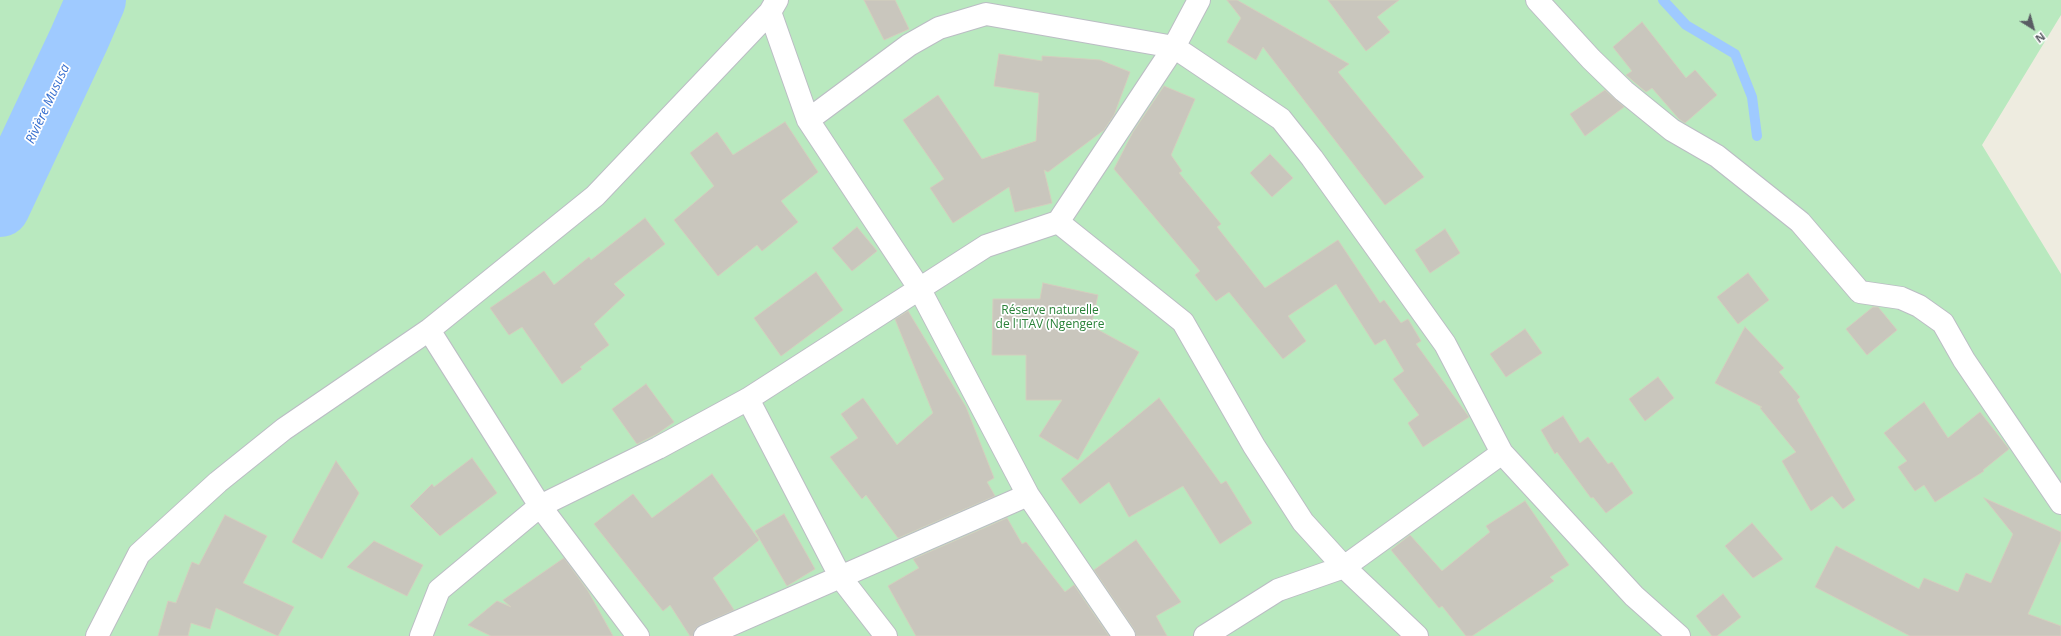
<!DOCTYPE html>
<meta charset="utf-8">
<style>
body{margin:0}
#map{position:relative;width:2061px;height:636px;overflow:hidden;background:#eeece0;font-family:"Open Sans",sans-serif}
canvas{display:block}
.north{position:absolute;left:2013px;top:8px;width:40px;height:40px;-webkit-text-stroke:3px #fff;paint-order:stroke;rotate:143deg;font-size:11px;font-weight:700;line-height:16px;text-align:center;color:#595c63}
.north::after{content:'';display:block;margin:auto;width:14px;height:18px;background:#595c63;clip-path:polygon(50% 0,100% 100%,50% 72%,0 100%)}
</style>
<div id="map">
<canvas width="2061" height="636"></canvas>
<div class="north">N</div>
</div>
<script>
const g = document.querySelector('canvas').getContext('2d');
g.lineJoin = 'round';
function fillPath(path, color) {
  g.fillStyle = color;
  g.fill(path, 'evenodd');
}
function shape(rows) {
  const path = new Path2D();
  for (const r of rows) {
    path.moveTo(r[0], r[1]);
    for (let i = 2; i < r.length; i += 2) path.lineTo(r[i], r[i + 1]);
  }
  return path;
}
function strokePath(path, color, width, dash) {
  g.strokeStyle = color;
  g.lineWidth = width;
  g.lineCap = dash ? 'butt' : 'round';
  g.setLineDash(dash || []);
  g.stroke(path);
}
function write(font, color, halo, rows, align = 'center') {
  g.font = font + ' "Open Sans",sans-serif';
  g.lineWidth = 3.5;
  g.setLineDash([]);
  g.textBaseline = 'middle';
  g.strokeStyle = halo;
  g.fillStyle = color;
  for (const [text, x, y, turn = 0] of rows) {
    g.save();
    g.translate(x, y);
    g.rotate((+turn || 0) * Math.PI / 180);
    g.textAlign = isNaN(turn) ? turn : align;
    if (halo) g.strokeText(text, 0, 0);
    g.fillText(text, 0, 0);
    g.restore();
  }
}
const green = shape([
 [0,0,2061,0,2061,15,1982,145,2061,274,2061,636,0,636]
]);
const stream = shape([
 [1663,0,1686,25,1735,54,1752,97,1757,136]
]);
const river = shape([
 [0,207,79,39,96,0]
]);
const building = shape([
 [864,0,895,0,909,29,884,40,864,0],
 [1227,0,1237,0,1349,64,1338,72,1424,177,1385,205,1263,47,1256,60,1227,42,1241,18,1227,0],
 [1328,0,1399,0,1377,17,1390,32,1366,51,1328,0],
 [1642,22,1686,78,1695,70,1717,95,1685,123,1679,119,1652,88,1646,92,1626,75,1632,71,1613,47,1642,22],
 [999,54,1042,61,1042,56,1100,60,1130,72,1114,115,1104,130,1048,172,1044,170,1052,203,1015,212,1009,187,953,223,930,188,944,179,903,120,938,95,982,159,1036,141,1039,93,994,86,999,54],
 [1164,86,1195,99,1171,155,1182,171,1179,173,1221,224,1217,227,1265,288,1338,240,1380,303,1384,300,1401,323,1408,319,1421,341,1416,344,1469,417,1423,447,1408,423,1419,415,1393,379,1404,371,1385,339,1375,345,1336,284,1288,316,1306,341,1283,359,1229,292,1216,301,1195,275,1200,271,1114,169,1133,132,1164,86],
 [1605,90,1624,107,1585,136,1570,114,1605,90],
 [785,122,818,172,781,201,798,222,762,251,757,245,718,276,674,220,714,186,690,153,717,132,733,155,785,122],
 [1270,154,1293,178,1272,197,1250,173,1270,154],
 [645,218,665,244,614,284,625,295,594,324,609,345,580,367,582,369,562,384,522,327,509,335,490,308,544,271,554,285,589,257,591,260,645,218],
 [857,227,877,251,852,271,832,248,857,227],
 [1445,229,1460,253,1430,273,1415,250,1445,229],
 [816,272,843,310,781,356,754,318,816,272],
 [1748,273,1769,300,1738,324,1717,297,1748,273],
 [1043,283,1098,295,1091,326,1139,352,1078,460,1039,436,1062,400,1026,400,1026,355,992,355,993,299,1040,299,1043,283],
 [1873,307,1878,307,1897,330,1867,355,1846,329,1873,307],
 [908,311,966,407,994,478,987,482,995,496,898,538,866,495,862,499,830,457,858,438,841,414,863,398,897,445,933,413,895,319,908,311],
 [1745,327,1784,368,1779,372,1800,397,1797,400,1855,500,1843,509,1832,496,1811,511,1782,461,1796,452,1760,408,1762,407,1715,383,1745,327],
 [1525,329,1542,353,1506,377,1490,354,1525,329],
 [1658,377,1674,398,1645,421,1629,399,1658,377],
 [646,384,674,422,657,434,637,444,612,409,646,384],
 [1159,398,1221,484,1226,481,1252,523,1220,544,1183,486,1129,517,1109,482,1080,504,1061,479,1159,398],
 [1924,402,1948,438,1980,412,2009,449,1983,470,1984,471,1935,502,1924,485,1915,491,1898,467,1907,461,1884,433,1924,402],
 [1563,416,1580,443,1588,437,1608,464,1612,462,1633,493,1606,513,1593,497,1591,498,1557,452,1555,454,1541,430,1563,416],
 [472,458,497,493,440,536,410,506,432,484,434,487,472,458],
 [336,461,359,493,322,559,292,542,336,461],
 [712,474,759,540,713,578,734,610,700,625,695,629,693,636,690,636,670,605,663,611,594,524,633,494,652,518,712,474],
 [1984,498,2061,532,2061,540,2028,614,2061,626,2061,636,1910,636,1815,587,1836,546,1919,589,1924,578,1958,592,1966,573,1991,583,2013,534,1984,498],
 [1525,501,1569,565,1550,577,1554,581,1472,636,1466,636,1442,606,1439,608,1391,550,1410,535,1442,571,1490,532,1486,526,1525,501],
 [784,514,815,569,787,586,755,531,784,514],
 [225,515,267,536,243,583,294,607,278,636,216,608,210,629,191,623,188,636,158,636,168,601,176,603,192,562,199,565,225,515],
 [1007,518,1022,544,1026,542,1065,592,1074,585,1109,636,916,636,888,586,919,568,913,559,1007,518],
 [1752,523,1783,559,1753,578,1725,546,1752,523],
 [1136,540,1181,602,1156,616,1167,636,1136,636,1134,629,1094,570,1136,540],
 [374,541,423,565,407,596,347,567,374,541],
 [564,558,588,591,613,636,491,636,468,625,497,601,511,607,503,600,564,558],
 [1723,594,1741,617,1717,636,1712,636,1696,616,1723,594]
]);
const minor = shape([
 [1537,0,1591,59,1624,91,1672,130,1717,156,1800,222,1860,292,1901,298,1919,306,1943,323,1964,360,2061,503],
 [770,12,808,120,919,288,1028,495,1124,636],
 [808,120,909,45,939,28,986,14,1174,47,1281,119,1312,158,1445,344,1502,453,1634,596,1679,636],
 [1058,222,1174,47,1199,0],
 [429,330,540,506,638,636],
 [748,399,841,578,886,636],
 [97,636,139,554,218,482,284,429,429,330,595,196,770,12,777,0],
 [421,636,439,590,540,506,658,448,748,399,986,246,1058,222,1183,322,1254,446,1303,522,1344,567,1417,636],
 [705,636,1028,495],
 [1205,636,1278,590,1344,567,1502,453]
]);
const parkNames = [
 ["Réserve naturelle",1050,311],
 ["de l'ITAV (Ngengere",1050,325]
];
const waterNames = [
 ["Rivière Mususa",48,104,-65]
];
fillPath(green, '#b9e9bf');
strokePath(stream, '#9fcaff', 10);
strokePath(river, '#9fcaff', 60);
fillPath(building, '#c9c6bd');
strokePath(building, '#d3cfbe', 1);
strokePath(minor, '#bbbdc4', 24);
strokePath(minor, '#fff', 22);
write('12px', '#2a8239', '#fff', parkNames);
write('italic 13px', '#356ecf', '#fff', waterNames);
</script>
